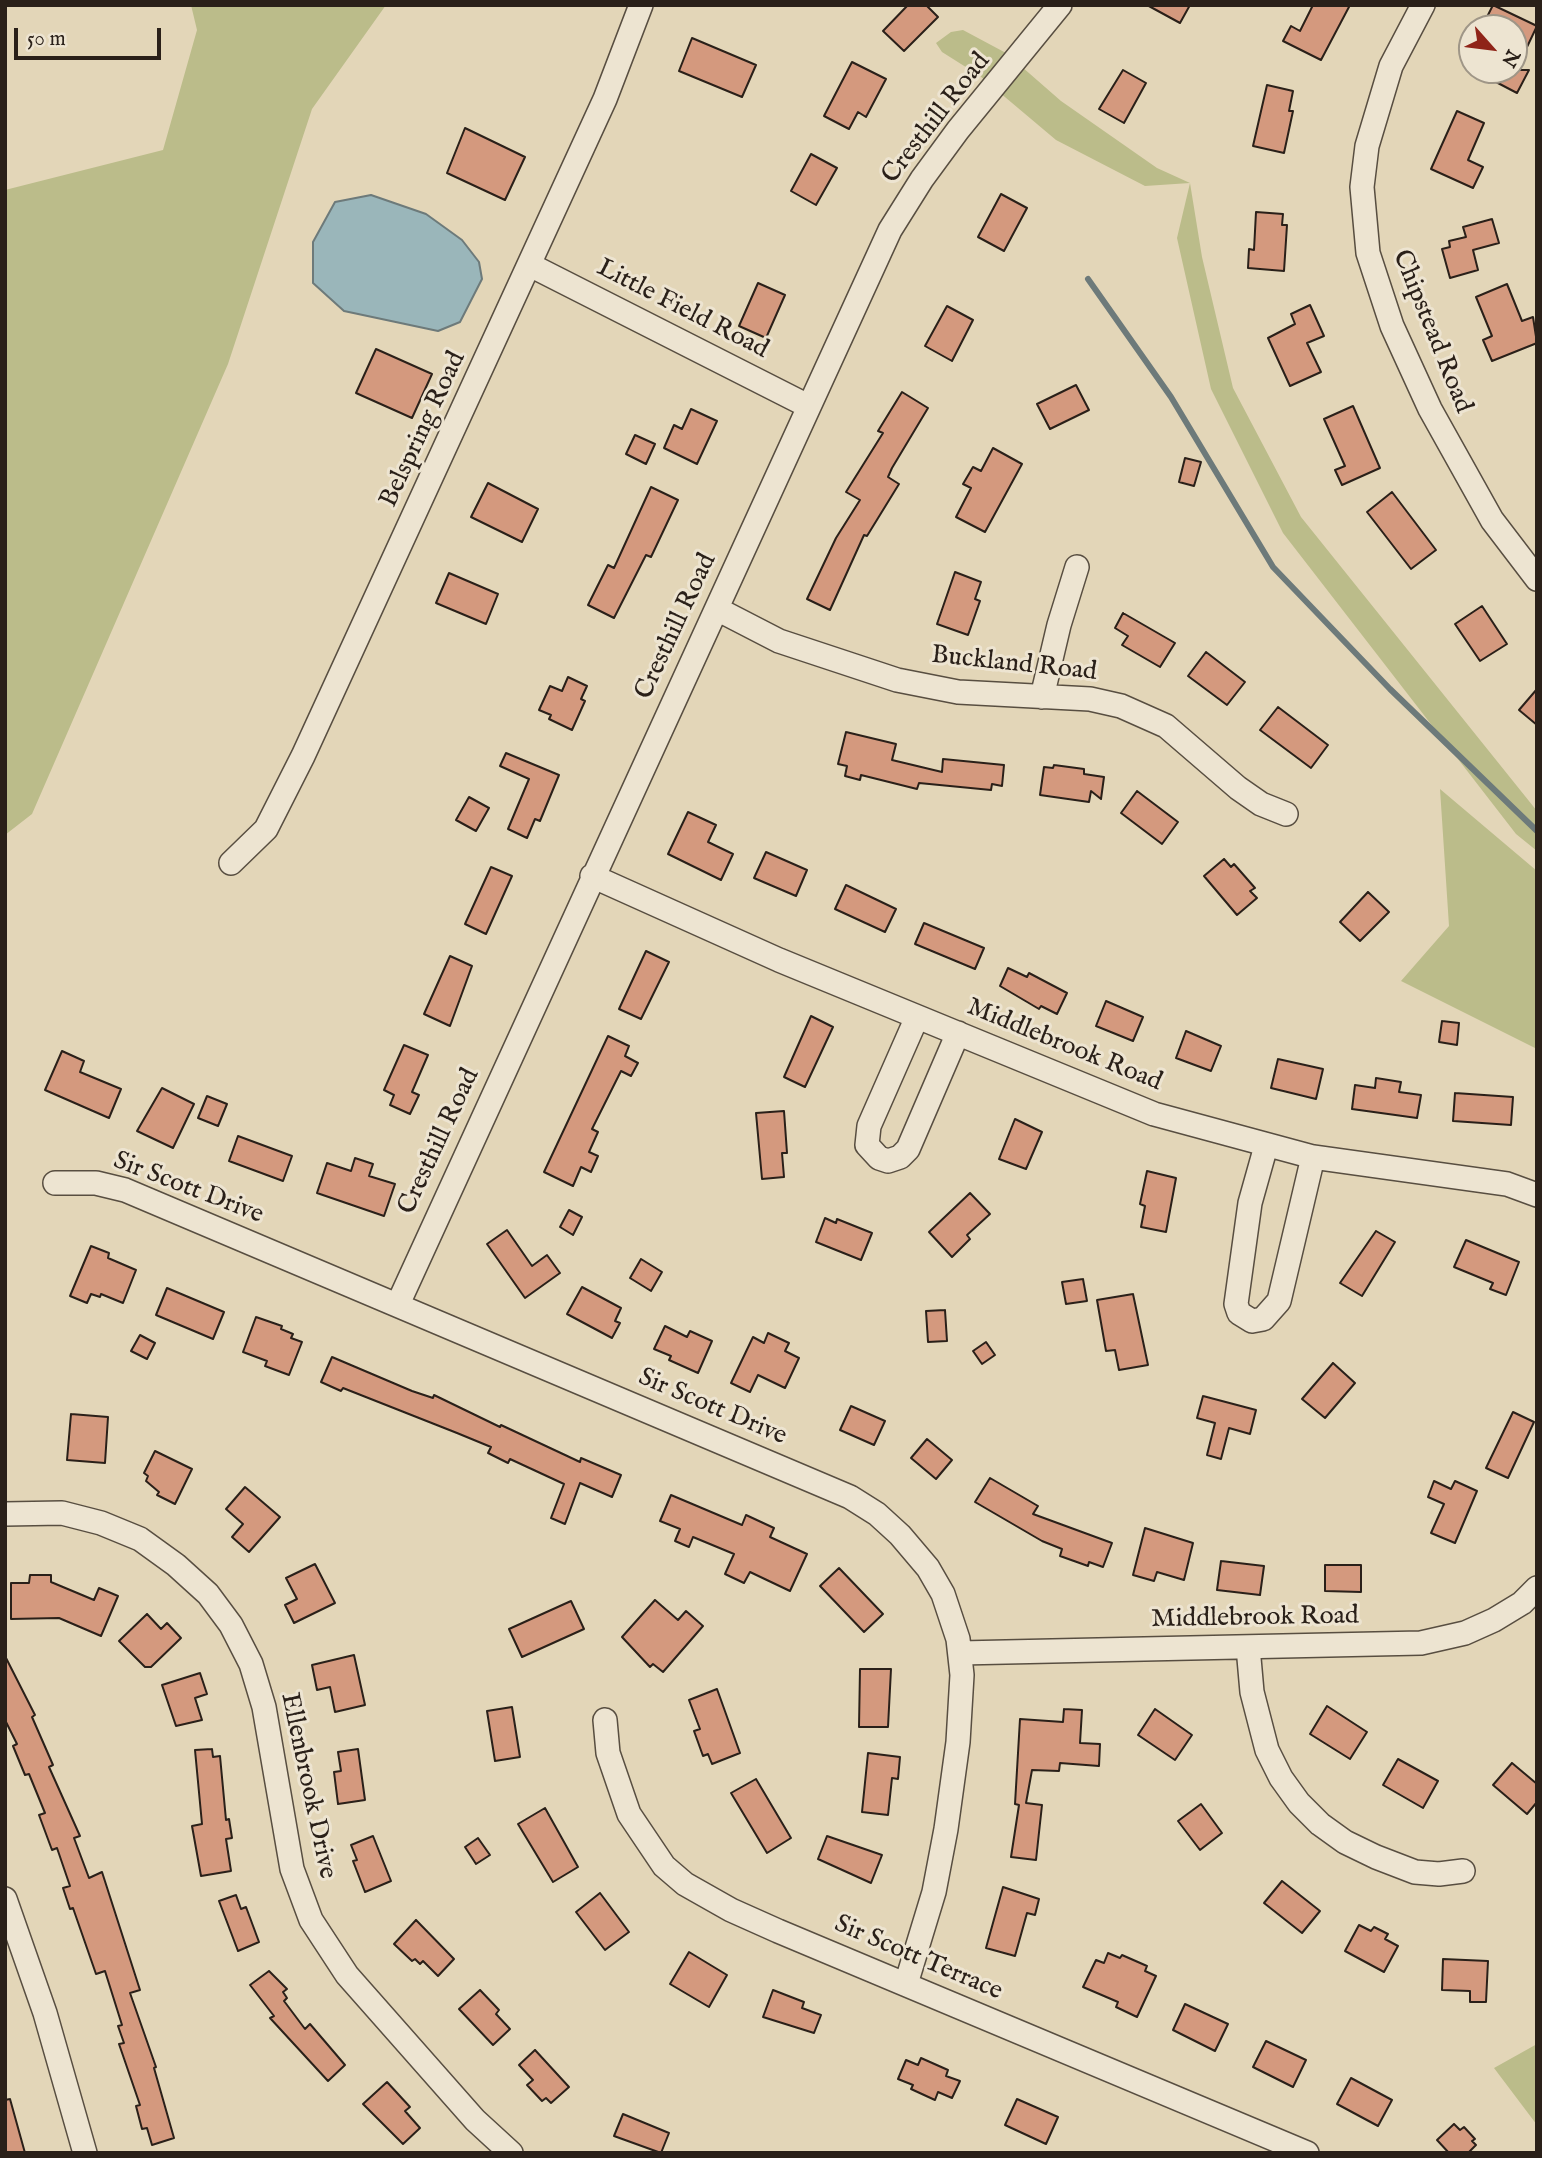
<!DOCTYPE html>
<style>
body{margin:0}
#map{position:relative;width:1542px;height:2158px;overflow:hidden;background:#e3d6b8;font-family:"IM FELL English",serif}
canvas{display:block}
.frame{position:absolute;inset:0;border:7px solid #2a2019;pointer-events:none}
.north{position:absolute;left:1458px;top:14px;width:70px;height:70px;box-sizing:border-box;background:#ede4d1;border:2px solid #9f9687;border-radius:50%;rotate:118deg;font-size:19px;font-weight:700;line-height:28px;text-align:center;color:#2a2019}
.north::after{content:'';display:block;margin:auto;width:24px;height:32px;background:#8f2418;clip-path:polygon(50% 0,100% 100%,50% 72%,0 100%)}
.scale{position:absolute;left:14px;top:28px;width:147px;height:32px;box-sizing:border-box;border:4px solid #2a2019;border-top:0;padding-left:9px;font-size:21px;line-height:24px;white-space:nowrap;color:#2a2019;-webkit-text-stroke:5px #ede4d1;paint-order:stroke}
</style>
<div id="map">
<canvas width="1542" height="2158"></canvas>
<div class="frame"></div>
<div class="north">N</div>
<div class="scale">50 m</div>
</div>
<script>
const g = document.querySelector('canvas').getContext('2d');
g.lineJoin = 'round';
function fillPath(path, color) {
  g.fillStyle = color;
  g.fill(path, 'evenodd');
}
function shape(rows) {
  const path = new Path2D();
  for (const r of rows) {
    path.moveTo(r[0], r[1]);
    for (let i = 2; i < r.length; i += 2) path.lineTo(r[i], r[i + 1]);
  }
  return path;
}
function strokePath(path, color, width, dash) {
  g.strokeStyle = color;
  g.lineWidth = width;
  g.lineCap = dash ? 'butt' : 'round';
  g.setLineDash(dash || []);
  g.stroke(path);
}
function write(font, color, halo, rows, align = 'center') {
  g.font = font + ' "IM FELL English",serif';
  g.lineWidth = 6;
  g.setLineDash([]);
  g.textBaseline = 'middle';
  g.strokeStyle = halo;
  g.fillStyle = color;
  for (const [text, x, y, turn = 0] of rows) {
    g.save();
    g.translate(x, y);
    g.rotate((+turn || 0) * Math.PI / 180);
    g.textAlign = isNaN(turn) ? turn : align;
    if (halo) g.strokeText(text, 0, 0);
    g.fillText(text, 0, 0);
    g.restore();
  }
}
const green = shape([
 [191,5,386,5,312,109,228,364,32,814,5,835,5,190,163,150,197,30],
 [963,30,1006,53,1061,101,1157,168,1190,183,1202,257,1233,388,1301,517,1537,811,1537,851,1516,834,1283,533,1211,389,1177,238,1190,183,1145,186,1056,140,980,76,942,52,936,43,951,32],
 [1440,789,1537,871,1537,1049,1401,981,1449,926],
 [1537,2044,1537,2125,1494,2068]
]);
const water = shape([
 [371,195,426,214,462,240,479,262,482,279,460,322,438,331,344,311,313,283,313,242,335,202,371,195]
]);
const stream = shape([
 [1088,279,1171,397,1273,567,1390,689,1537,831]
]);
const building = shape([
 [908,5,926,5,938,17,904,51,883,31,908,5],
 [1147,5,1190,5,1180,23,1147,5],
 [1313,5,1350,5,1321,60,1283,41,1291,26,1300,31,1313,5],
 [1493,5,1537,26,1516,70,1529,70,1517,93,1473,70,1514,70,1514,28,1489,28,1492,22,1486,19,1493,5],
 [692,38,756,65,742,97,679,71,692,38],
 [852,62,886,79,866,117,858,112,849,129,824,116,852,62],
 [1123,70,1146,83,1124,123,1099,109,1123,70],
 [1267,85,1293,91,1289,111,1293,111,1284,153,1253,146,1267,85],
 [1457,111,1484,123,1468,160,1483,167,1473,188,1431,169,1457,111],
 [465,128,525,157,505,200,447,173,465,128],
 [811,154,837,168,816,205,791,191,811,154],
 [1001,194,1027,208,1004,251,978,237,1001,194],
 [1256,212,1283,214,1282,225,1287,225,1284,271,1248,268,1249,249,1254,250,1256,212],
 [1492,219,1499,243,1473,250,1478,270,1450,278,1442,249,1450,247,1449,241,1466,237,1463,227,1492,219],
 [758,283,785,295,766,338,739,326,758,283],
 [1507,284,1522,321,1533,317,1537,343,1492,361,1483,340,1492,336,1476,297,1507,284],
 [1310,305,1324,336,1307,343,1321,372,1290,386,1268,338,1295,324,1291,314,1310,305],
 [947,306,973,320,952,361,925,346,947,306],
 [376,349,432,374,412,418,356,393,376,349],
 [1076,385,1089,410,1050,429,1037,404,1076,385],
 [902,392,928,408,892,468,888,477,899,484,867,536,864,535,830,610,807,599,836,538,860,500,846,492,883,433,878,431,902,392],
 [1353,406,1380,468,1342,485,1335,470,1345,466,1324,419,1353,406],
 [691,409,717,421,697,464,664,448,674,425,682,429,691,409],
 [635,435,655,444,646,464,626,454,635,435],
 [993,448,1022,464,985,532,956,517,971,488,963,484,973,467,981,471,993,448],
 [1185,458,1201,462,1194,486,1179,482,1185,458],
 [488,483,538,509,522,542,471,517,488,483],
 [651,487,678,500,651,557,646,555,614,618,588,605,608,565,614,568,651,487],
 [1392,492,1436,550,1411,569,1367,512,1392,492],
 [955,572,981,582,975,599,980,601,968,635,937,624,955,572],
 [449,573,498,594,486,624,436,603,449,573],
 [1482,606,1507,644,1480,661,1455,624,1482,606],
 [1123,613,1175,643,1160,667,1122,645,1128,636,1115,628,1123,613],
 [1206,652,1245,682,1227,705,1188,676,1206,652],
 [568,677,587,686,581,699,585,701,572,730,549,719,551,715,539,710,550,686,562,691,568,677],
 [1537,689,1537,725,1519,710,1537,689],
 [1278,707,1328,745,1311,768,1260,730,1278,707],
 [846,732,896,744,892,760,942,772,943,759,1004,765,1002,786,992,784,991,790,919,783,917,789,861,775,860,780,845,776,847,766,838,764,846,732],
 [506,753,559,775,540,821,535,819,527,838,508,829,529,779,500,766,506,753],
 [1054,765,1084,769,1084,774,1104,777,1101,799,1091,791,1089,802,1040,795,1044,767,1053,768,1054,765],
 [1137,791,1178,822,1162,844,1121,813,1137,791],
 [469,797,489,808,476,831,456,820,469,797],
 [688,812,716,825,708,842,733,854,721,880,668,854,688,812],
 [766,852,807,870,796,896,754,878,766,852],
 [1224,859,1231,867,1234,864,1255,888,1250,891,1257,898,1237,915,1204,876,1224,859],
 [491,867,512,876,486,934,465,924,491,867],
 [846,885,896,909,885,932,835,909,846,885],
 [1368,892,1389,912,1360,941,1340,922,1368,892],
 [924,923,984,948,975,969,915,944,924,923],
 [646,951,669,962,641,1019,619,1009,646,951],
 [450,956,472,966,450,1026,424,1014,450,956],
 [1008,968,1027,977,1029,973,1067,993,1057,1014,1041,1006,1039,1009,1000,986,1008,968],
 [1106,1001,1143,1017,1133,1041,1096,1026,1106,1001],
 [811,1016,833,1027,805,1087,784,1077,811,1016],
 [1442,1021,1459,1023,1457,1045,1439,1042,1442,1021],
 [1186,1031,1221,1046,1211,1071,1176,1058,1186,1031],
 [608,1036,629,1046,625,1056,638,1063,631,1076,621,1071,592,1129,598,1132,589,1152,598,1156,591,1172,581,1167,573,1186,544,1172,608,1036],
 [404,1045,428,1055,412,1092,419,1095,410,1114,390,1105,394,1095,384,1090,404,1045],
 [62,1051,84,1061,80,1072,121,1089,109,1118,45,1090,62,1051],
 [1278,1059,1323,1069,1316,1099,1271,1088,1278,1059],
 [1376,1078,1401,1082,1399,1092,1421,1095,1417,1118,1352,1109,1355,1085,1375,1088,1376,1078],
 [162,1088,194,1104,173,1148,137,1131,162,1088],
 [1455,1093,1513,1097,1511,1125,1453,1121,1455,1093],
 [207,1096,227,1104,218,1126,198,1118,207,1096],
 [784,1111,787,1153,782,1153,784,1177,762,1179,756,1113,784,1111],
 [1015,1119,1042,1132,1026,1169,999,1159,1015,1119],
 [238,1136,292,1156,283,1181,229,1161,238,1136],
 [355,1158,373,1164,369,1176,395,1184,384,1216,317,1193,327,1163,351,1171,355,1158],
 [1147,1171,1176,1178,1166,1232,1141,1227,1145,1206,1140,1204,1147,1171],
 [970,1193,990,1214,967,1235,970,1239,952,1257,929,1232,970,1193],
 [569,1210,582,1217,573,1235,560,1227,569,1210],
 [825,1218,836,1223,837,1219,872,1233,861,1260,816,1242,825,1218],
 [507,1230,532,1266,547,1255,560,1273,525,1298,487,1244,507,1230],
 [1376,1231,1395,1242,1362,1296,1340,1283,1376,1231],
 [1466,1240,1519,1262,1506,1295,1490,1289,1493,1283,1454,1267,1466,1240],
 [91,1246,109,1253,108,1258,136,1270,123,1303,101,1294,100,1297,91,1294,87,1303,70,1296,91,1246],
 [641,1259,662,1272,651,1291,630,1278,641,1259],
 [1083,1279,1087,1301,1066,1304,1062,1282,1083,1279],
 [582,1287,621,1308,615,1321,620,1323,612,1338,567,1314,582,1287],
 [167,1288,224,1312,213,1339,156,1315,167,1288],
 [1133,1294,1148,1365,1119,1370,1115,1350,1106,1351,1097,1300,1133,1294],
 [945,1310,947,1341,928,1342,926,1311,945,1310],
 [256,1317,282,1326,281,1329,293,1334,291,1338,302,1342,289,1375,265,1366,267,1361,243,1352,256,1317],
 [665,1326,687,1337,690,1331,712,1341,698,1373,669,1360,671,1356,654,1349,665,1326],
 [768,1333,789,1343,785,1351,799,1358,785,1388,758,1375,750,1392,731,1383,753,1337,764,1343,768,1333],
 [140,1335,155,1343,147,1359,131,1351,140,1335],
 [986,1342,995,1355,982,1364,973,1351,986,1342],
 [332,1357,412,1391,433,1398,434,1395,500,1427,501,1425,580,1462,581,1458,621,1475,612,1497,580,1483,565,1524,551,1518,564,1484,510,1459,508,1463,488,1453,491,1447,457,1433,343,1388,341,1391,321,1382,332,1357],
 [1333,1363,1355,1383,1325,1418,1302,1399,1333,1363],
 [1203,1396,1256,1410,1250,1434,1229,1428,1221,1459,1207,1455,1215,1423,1197,1418,1203,1396],
 [851,1406,885,1421,874,1445,840,1430,851,1406],
 [1513,1412,1534,1422,1508,1478,1486,1468,1513,1412],
 [71,1414,108,1417,105,1463,67,1460,71,1414],
 [927,1439,952,1460,936,1479,911,1458,927,1439],
 [155,1451,192,1469,175,1504,157,1495,159,1492,146,1481,148,1476,144,1473,155,1451],
 [990,1478,1038,1506,1033,1514,1112,1543,1103,1567,1089,1562,1088,1566,1060,1556,1062,1549,1042,1541,975,1502,990,1478],
 [1434,1481,1451,1489,1455,1481,1477,1491,1455,1543,1431,1533,1444,1504,1428,1497,1434,1481],
 [245,1487,280,1517,249,1552,232,1537,243,1524,226,1509,245,1487],
 [671,1495,742,1525,746,1515,774,1528,770,1537,807,1554,790,1591,750,1572,744,1583,725,1574,734,1554,693,1537,689,1547,675,1541,680,1529,660,1521,671,1495],
 [1145,1528,1193,1543,1184,1580,1157,1572,1154,1581,1133,1575,1145,1528],
 [1221,1561,1264,1566,1260,1595,1217,1590,1221,1561],
 [315,1564,335,1603,294,1623,285,1605,297,1599,286,1578,315,1564],
 [1325,1565,1361,1565,1361,1592,1325,1591,1325,1565],
 [839,1568,883,1614,864,1632,820,1586,839,1568],
 [30,1575,51,1575,51,1582,94,1600,99,1588,118,1596,101,1636,59,1618,11,1619,11,1583,29,1583,30,1575],
 [655,1600,678,1620,686,1611,703,1626,663,1672,653,1664,650,1667,622,1637,655,1600],
 [571,1601,584,1629,522,1657,509,1629,571,1601],
 [147,1614,161,1629,167,1623,181,1638,151,1667,145,1667,119,1641,147,1614],
 [354,1655,365,1705,335,1712,330,1687,317,1690,312,1665,354,1655],
 [5,1656,35,1715,32,1717,53,1765,49,1767,80,1836,74,1838,89,1878,102,1872,140,1990,130,1993,156,2067,154,2068,174,2138,152,2145,147,2128,142,2129,136,2106,140,2105,119,2044,124,2043,118,2026,122,2025,105,1971,96,1974,73,1908,70,1909,63,1888,70,1886,57,1848,52,1850,39,1815,45,1813,29,1774,25,1775,13,1746,17,1744,5,1720,5,1656],
 [860,1669,891,1669,888,1727,859,1727,860,1669],
 [200,1673,207,1694,195,1698,202,1720,176,1726,162,1685,200,1673],
 [717,1689,740,1753,712,1764,708,1754,703,1756,694,1731,700,1729,689,1700,717,1689],
 [1327,1706,1367,1732,1350,1759,1310,1734,1327,1706],
 [512,1707,520,1757,495,1761,487,1711,512,1707],
 [1064,1709,1082,1710,1080,1743,1100,1744,1099,1766,1060,1763,1059,1771,1032,1770,1026,1803,1042,1805,1036,1860,1011,1857,1019,1805,1015,1804,1020,1719,1063,1722,1064,1709],
 [1155,1709,1192,1735,1175,1760,1138,1735,1155,1709],
 [212,1749,213,1757,220,1756,226,1820,229,1819,232,1838,226,1839,231,1871,201,1876,192,1826,202,1824,195,1750,212,1749],
 [358,1749,365,1800,338,1804,334,1772,341,1771,338,1752,358,1749],
 [868,1753,900,1757,898,1779,892,1778,888,1815,862,1812,868,1753],
 [1398,1759,1438,1781,1423,1808,1383,1785,1398,1759],
 [1512,1763,1537,1784,1537,1802,1527,1814,1493,1785,1512,1763],
 [756,1779,791,1838,767,1853,731,1793,756,1779],
 [1201,1804,1222,1833,1200,1850,1178,1821,1201,1804],
 [545,1808,578,1867,553,1882,518,1824,545,1808],
 [373,1836,391,1881,365,1892,353,1861,357,1860,351,1845,373,1836],
 [827,1836,882,1855,871,1883,818,1859,827,1836],
 [478,1838,490,1855,476,1864,465,1847,478,1838],
 [1282,1881,1320,1911,1302,1933,1264,1903,1282,1881],
 [1003,1887,1039,1899,1035,1915,1027,1913,1015,1956,986,1948,1003,1887],
 [600,1893,629,1932,605,1950,576,1912,600,1893],
 [236,1895,241,1909,246,1907,259,1942,238,1951,219,1901,236,1895],
 [416,1920,454,1959,438,1976,423,1961,420,1964,415,1959,412,1961,394,1944,416,1920],
 [1359,1925,1371,1931,1374,1927,1388,1934,1385,1939,1398,1946,1384,1972,1345,1951,1359,1925],
 [689,1952,727,1975,709,2007,670,1984,689,1952],
 [1108,1953,1120,1958,1122,1955,1147,1966,1145,1971,1156,1976,1137,2017,1116,2007,1118,2002,1083,1987,1096,1960,1104,1963,1108,1953],
 [1443,1959,1488,1961,1486,2002,1470,2002,1470,1991,1442,1990,1443,1959],
 [269,1971,287,1989,283,1992,287,1998,284,2001,305,2029,310,2024,345,2065,328,2081,270,2018,274,2016,250,1985,269,1971],
 [480,1990,499,2010,496,2014,510,2029,493,2045,459,2009,480,1990],
 [773,1990,804,2002,802,2008,821,2015,814,2033,763,2017,773,1990],
 [1185,2004,1228,2024,1215,2051,1173,2030,1185,2004],
 [1266,2041,1306,2060,1293,2087,1253,2067,1266,2041],
 [535,2050,569,2087,551,2103,546,2098,542,2101,527,2085,533,2080,519,2065,535,2050],
 [921,2058,948,2070,946,2076,960,2081,952,2098,938,2092,935,2100,911,2089,913,2085,898,2079,906,2060,918,2065,921,2058],
 [1351,2078,1392,2100,1378,2126,1337,2104,1351,2078],
 [387,2082,410,2107,405,2111,420,2128,403,2144,363,2104,387,2082],
 [10,2099,25,2153,5,2153,5,2100,10,2099],
 [1017,2099,1058,2117,1046,2144,1005,2125,1017,2099],
 [623,2114,669,2133,661,2153,614,2136,623,2114],
 [1454,2124,1460,2130,1464,2127,1475,2139,1472,2141,1476,2145,1468,2153,1449,2153,1437,2140,1454,2124]
]);
const street = shape([
 [1423,5,1391,66,1367,146,1362,187,1368,253,1392,326,1430,409,1492,520,1537,579],
 [530,265,808,406],
 [717,609,779,641,897,680,958,692,1090,699,1121,706,1166,726,1238,788,1261,804,1286,814],
 [1042,697,1059,625,1077,567],
 [231,863,266,829,303,756,605,99,641,5],
 [592,876,779,960,1154,1114,1313,1157,1507,1184,1537,1195],
 [917,1017,869,1126,867,1145,879,1158,888,1161,900,1157,908,1149,958,1033],
 [1266,1146,1250,1203,1236,1304,1239,1313,1252,1321,1263,1319,1279,1301,1313,1157],
 [55,1183,96,1183,125,1190,850,1497,877,1514,900,1535,928,1568,943,1594,958,1639,962,1675,958,1742,946,1829,934,1892,906,1984],
 [398,1304,890,230,922,179,958,130,1060,5],
 [5,1514,62,1513,101,1523,140,1539,176,1565,208,1594,231,1625,251,1664,264,1707,292,1869,311,1920,347,1975,475,2120,511,2153],
 [1248,1647,1252,1692,1267,1750,1281,1778,1299,1803,1320,1824,1345,1842,1376,1857,1415,1872,1439,1874,1463,1871],
 [960,1653,1421,1643,1465,1633,1494,1620,1522,1603,1537,1588],
 [605,1720,608,1753,629,1814,664,1866,685,1884,731,1910,778,1931,1307,2153],
 [5,1899,45,2013,85,2153]
]);
const streetNames = [
 ["Cresthill Road",937,119,-52],
 ["Little Field Road",682,310,27],
 ["Chipstead Road",1431,332,68],
 ["Belspring Road",424,430,-65],
 ["Cresthill Road",677,627,-65],
 ["Buckland Road",1014,665,6],
 ["Middlebrook Road",1064,1046,22],
 ["Cresthill Road",440,1142,-65],
 ["Sir Scott Drive",188,1189,21],
 ["Sir Scott Drive",712,1408,23],
 ["Middlebrook Road",1255,1619,-1],
 ["Ellenbrook Drive",307,1786,78],
 ["Sir Scott Terrace",918,1959,23]
];
fillPath(green, '#bbbc8a');
fillPath(water, '#9ab6ba');
strokePath(water, '#6d7a7a', 2);
strokePath(stream, '#6d7a7a', 6);
fillPath(building, '#d4997e');
strokePath(building, '#2a2019', 2);
strokePath(street, '#584e41', 26);
strokePath(street, '#ede4d1', 23);
write('26px', '#2a2019', '#ede4d1', streetNames);
</script>
